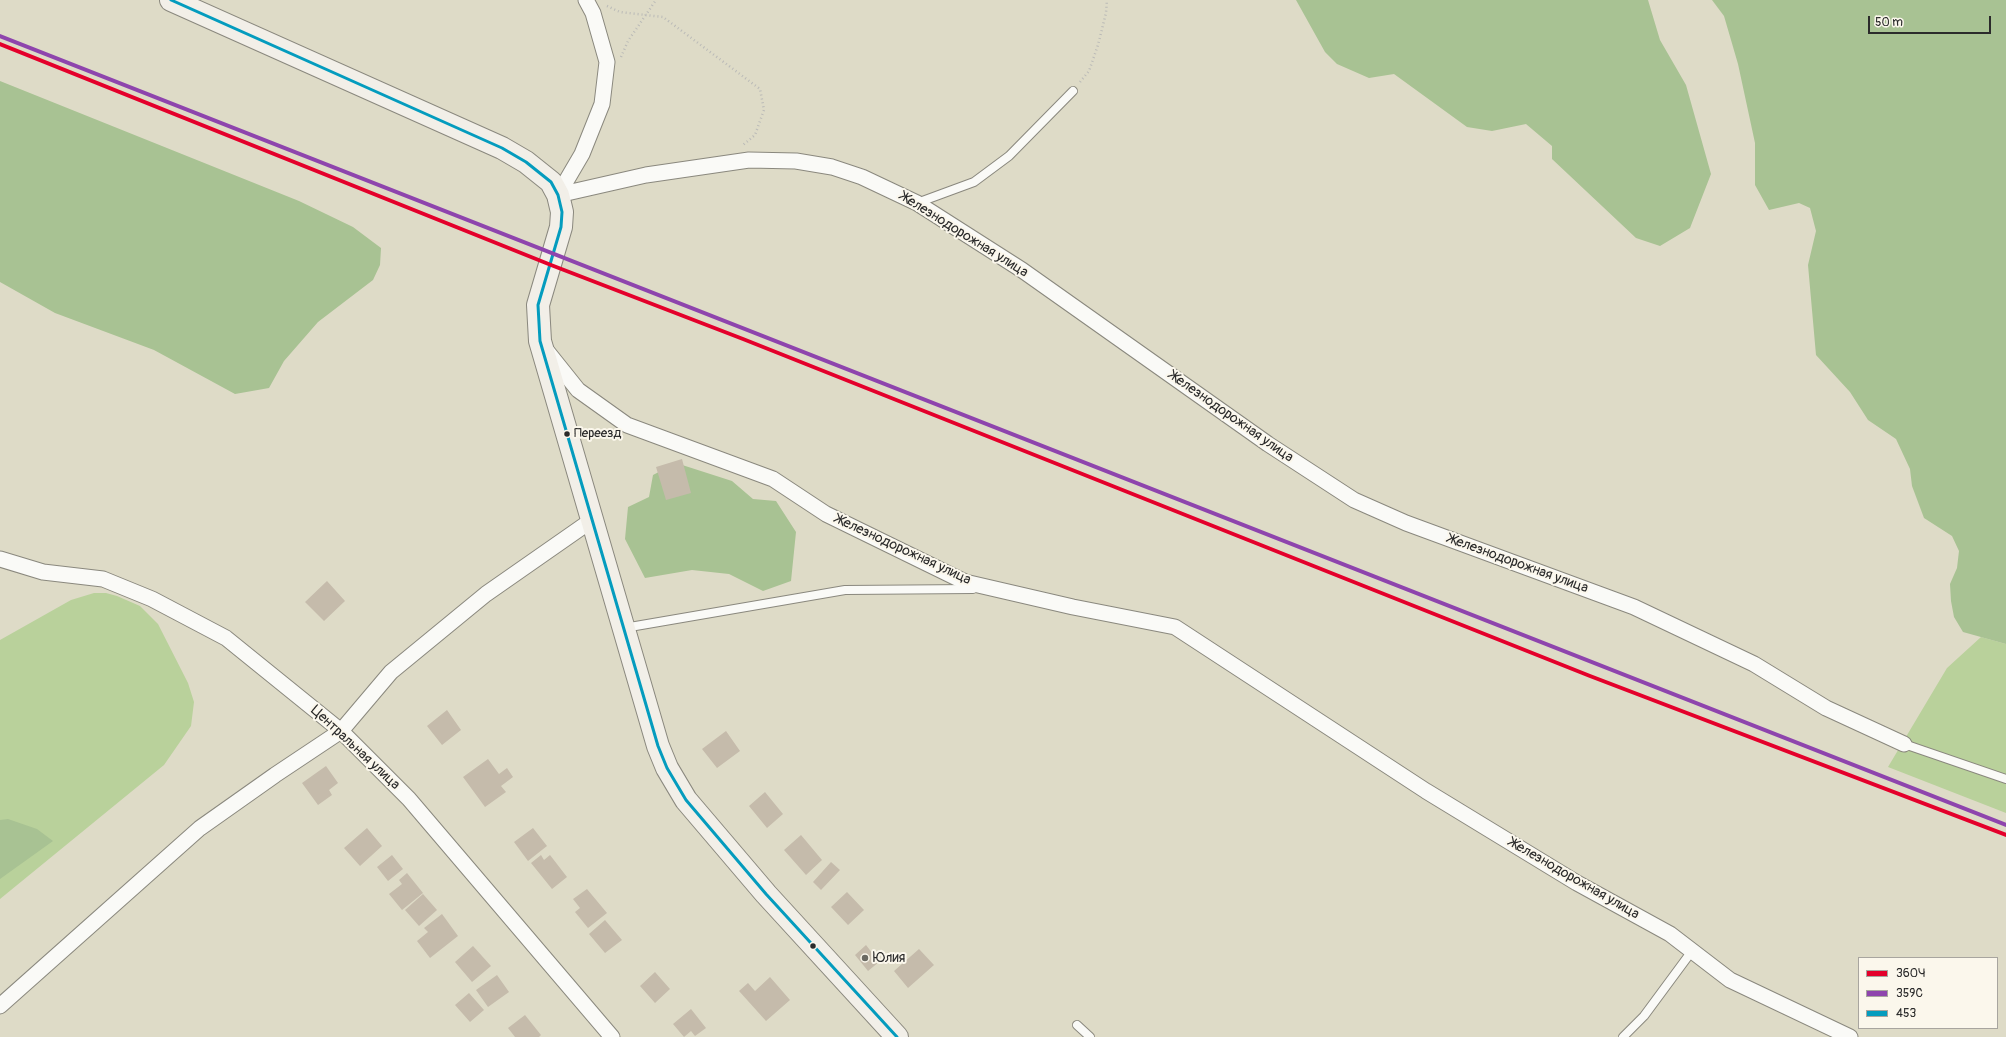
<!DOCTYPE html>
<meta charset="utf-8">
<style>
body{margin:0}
#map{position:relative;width:2006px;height:1037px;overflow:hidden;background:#dedbc7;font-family:Pangolin,sans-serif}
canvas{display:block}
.legend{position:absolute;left:1858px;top:957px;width:140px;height:72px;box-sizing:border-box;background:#fbf7ec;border:1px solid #a8a59f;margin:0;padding:5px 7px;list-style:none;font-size:12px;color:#2b2b2b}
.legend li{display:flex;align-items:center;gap:8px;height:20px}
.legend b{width:20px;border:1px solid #a8a59f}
.scale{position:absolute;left:1868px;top:16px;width:123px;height:18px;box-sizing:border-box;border:2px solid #2b2b2b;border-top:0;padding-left:5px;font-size:12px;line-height:14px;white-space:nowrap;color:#2b2b2b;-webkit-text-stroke:3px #fbf7ec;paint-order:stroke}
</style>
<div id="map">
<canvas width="2006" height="1037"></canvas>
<ul class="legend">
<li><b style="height:5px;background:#e4002b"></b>360Ч</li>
<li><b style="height:5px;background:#8e44ad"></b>359С</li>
<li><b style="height:5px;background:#049cbe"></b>453</li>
</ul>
<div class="scale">50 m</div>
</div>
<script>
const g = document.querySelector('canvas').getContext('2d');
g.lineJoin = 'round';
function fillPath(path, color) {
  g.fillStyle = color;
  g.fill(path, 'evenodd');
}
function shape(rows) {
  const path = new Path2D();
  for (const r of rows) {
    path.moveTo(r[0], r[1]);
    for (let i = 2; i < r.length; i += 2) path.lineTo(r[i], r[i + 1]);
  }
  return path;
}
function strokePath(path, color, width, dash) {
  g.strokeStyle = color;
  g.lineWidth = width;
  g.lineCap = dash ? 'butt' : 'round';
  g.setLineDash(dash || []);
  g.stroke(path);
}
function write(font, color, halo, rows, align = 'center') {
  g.font = font + ' Pangolin,sans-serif';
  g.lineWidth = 4;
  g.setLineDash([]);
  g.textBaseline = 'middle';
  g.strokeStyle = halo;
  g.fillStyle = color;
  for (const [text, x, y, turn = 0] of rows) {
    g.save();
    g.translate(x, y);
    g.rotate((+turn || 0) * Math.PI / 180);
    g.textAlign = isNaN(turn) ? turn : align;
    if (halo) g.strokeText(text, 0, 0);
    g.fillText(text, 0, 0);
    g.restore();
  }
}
const green = shape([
 [94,593,106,593,117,596,140,606,158,624,188,683,194,702,191,726,164,765,0,899,0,640,71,600],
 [1981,637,2006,644,2006,813,1888,767,1947,668]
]);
const forest = shape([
 [1296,0,1648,0,1660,40,1686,85,1711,174,1690,228,1660,246,1636,238,1552,159,1552,146,1526,124,1492,131,1467,127,1394,74,1369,78,1337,64,1325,52],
 [1712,0,2006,0,2006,644,1963,632,1954,617,1951,601,1950,584,1957,568,1959,551,1952,536,1924,518,1912,486,1910,469,1896,439,1868,420,1850,392,1816,355,1808,265,1816,231,1810,208,1799,203,1769,210,1755,185,1755,143,1738,64,1724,16],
 [0,81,299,201,353,227,381,248,380,265,373,280,318,322,284,361,269,388,235,394,154,350,55,313,0,282],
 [676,463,732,481,753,499,776,501,796,532,791,581,763,591,729,574,692,570,645,578,625,539,628,507,649,497,653,475],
 [8,819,37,829,53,841,0,879,0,820]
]);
const building = shape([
 [682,459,691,493,666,500,656,467],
 [327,581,345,601,324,621,305,602],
 [447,710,461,730,442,745,427,726],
 [726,731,740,751,717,768,702,749],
 [488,759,499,774,507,768,513,777,501,786,506,792,485,807,463,777],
 [326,766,338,783,329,790,332,795,318,805,302,783],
 [765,792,783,814,767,828,749,806],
 [367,828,382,846,360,866,344,848],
 [533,828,547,846,528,861,514,842],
 [801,835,822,860,806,875,784,850],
 [392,855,403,869,388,881,377,867],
 [541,855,544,860,550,855,567,877,552,889,531,863],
 [831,862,840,870,821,890,813,882],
 [407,873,423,893,402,910,389,894,402,884,399,880],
 [587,889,607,913,588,928,575,912,580,908,573,899],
 [847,892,864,910,848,925,831,907],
 [423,894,437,910,419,926,405,910],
 [442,914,458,936,430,958,417,941,428,932,424,928],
 [605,920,622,940,605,953,589,934],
 [866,945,879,962,868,971,855,955],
 [473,946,491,966,472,982,455,962],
 [919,949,934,965,908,988,894,971],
 [655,972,670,989,655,1003,640,986],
 [497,975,509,992,488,1007,476,990],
 [770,977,790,1000,766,1021,739,991,748,983,755,991],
 [469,993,484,1010,470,1022,455,1005],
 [691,1009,706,1028,695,1036,691,1031,684,1037,673,1024],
 [525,1015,541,1035,539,1037,515,1037,508,1028]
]);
const path = shape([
 [607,6,620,12,663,17,760,89,764,110,755,135,743,145],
 [621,57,628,41,656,0],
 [1080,82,1089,71,1098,45,1106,13,1107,0]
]);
const service = shape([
 [917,203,974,182,1009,156,1073,91],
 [624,628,845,590,973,589],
 [1904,744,2006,779],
 [1077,1025,1090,1037],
 [1623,1037,1644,1016,1692,951]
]);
const minor = shape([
 [558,195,646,175,749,160,796,161,832,167,862,177,917,203,1022,270,1268,444,1354,500,1406,523,1634,607,1754,664,1826,708,1904,744],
 [558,195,582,154,602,104,607,62,593,13,586,0],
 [546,350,578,390,627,425,773,479,826,514,965,582,1073,607,1175,627,1426,791,1577,883,1670,934,1730,980,1850,1037],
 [0,559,43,572,103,579,152,599,226,638,341,731,409,799,612,1037],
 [0,1006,200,828,275,775,341,731,391,672,486,594,592,520]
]);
const secondary = shape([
 [171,0,502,148,526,162,551,182,558,195,562,212,561,227,538,305,540,341,658,746,667,768,686,800,766,894,897,1037]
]);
const bus1 = shape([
 [171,0,502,148,526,162,551,182,558,195,562,212,561,227,538,305,540,341,658,746,667,768,686,800,766,894,897,1037]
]);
const rail1 = shape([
 [0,44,551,265,743,339,1590,676,2006,835]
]);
const rail2 = shape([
 [0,36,2006,825]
]);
const markers = [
 [567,434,3.5,"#2b2b2b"],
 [813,946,3.5,"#2b2b2b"],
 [865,958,4,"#6a6962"]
];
const busNames = [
 ["Переезд",574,434]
];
const streetNames = [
 ["Железнодорожная улица",964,235,32],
 ["Железнодорожная улица",1231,417,35],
 ["Железнодорожная улица",903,550,25],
 ["Железнодорожная улица",1518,564,20],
 ["Центральная улица",355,748,43],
 ["Железнодорожная улица",1574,879,30]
];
const poiNames = [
 ["Юлия",873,958]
];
fillPath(green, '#b9d19b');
fillPath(forest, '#a8c293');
fillPath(building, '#c5bbab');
strokePath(service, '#8a887e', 10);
strokePath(minor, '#8a887e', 17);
strokePath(secondary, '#8a887e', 24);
strokePath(path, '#babab7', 2.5, [1, 3]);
strokePath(service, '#fafaf7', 8);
strokePath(minor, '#fafaf7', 15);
strokePath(secondary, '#f2efe8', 22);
strokePath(bus1, '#049cbe', 3);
strokePath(rail1, '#e4002b', 4);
strokePath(rail2, '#8e44ad', 4);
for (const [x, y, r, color] of markers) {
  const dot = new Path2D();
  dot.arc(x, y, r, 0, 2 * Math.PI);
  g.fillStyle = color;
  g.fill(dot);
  strokePath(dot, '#fbf7ec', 1.5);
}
write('13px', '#2b2b2b', '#fbf7ec', busNames, 'left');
write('14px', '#2b2b2b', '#fbf7ec', streetNames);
write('14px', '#2b2b2b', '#fbf7ec', poiNames, 'left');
</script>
